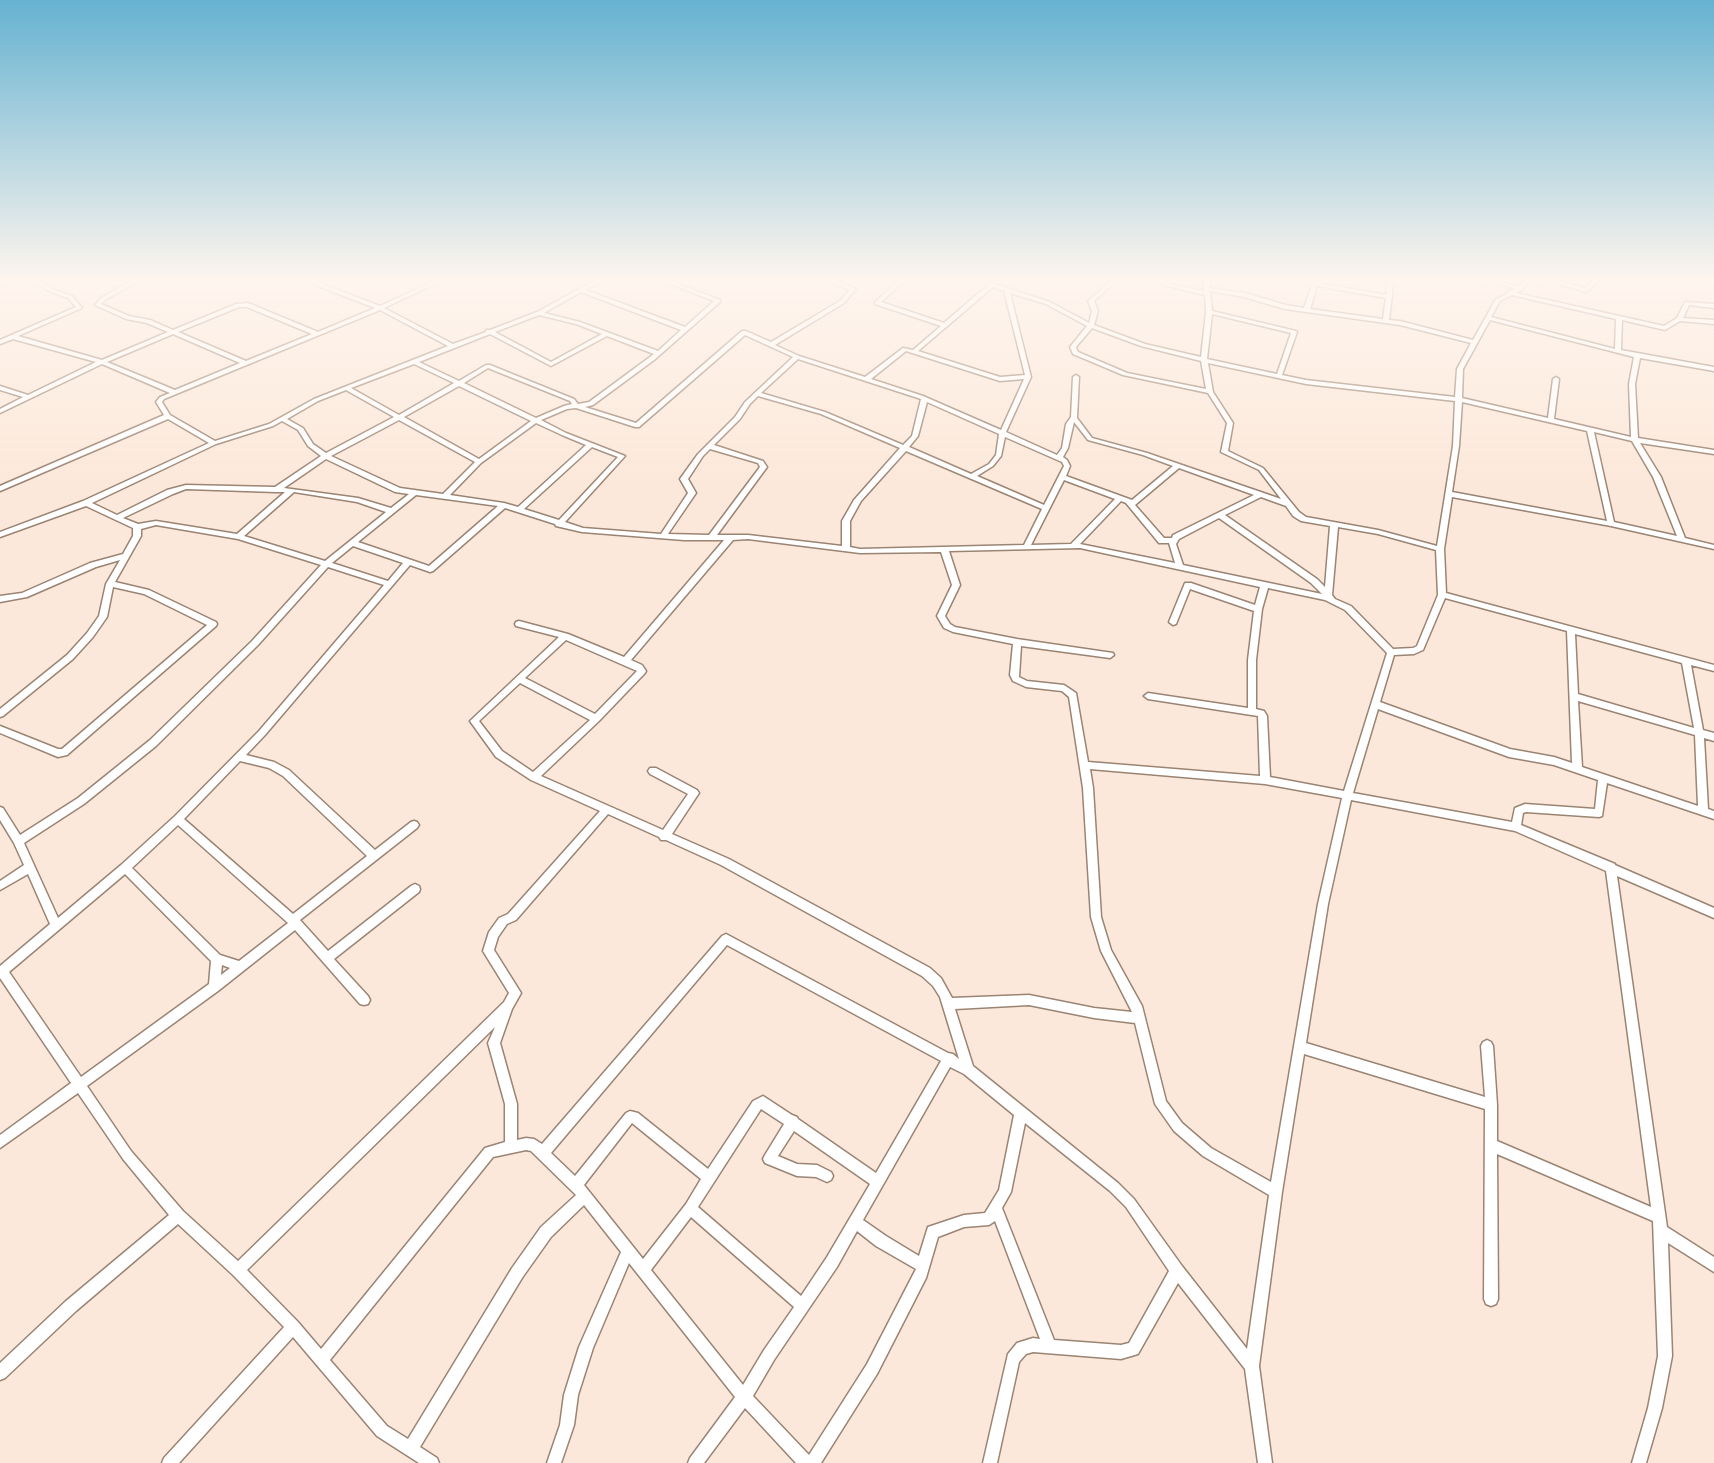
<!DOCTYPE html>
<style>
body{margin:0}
canvas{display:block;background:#fce8da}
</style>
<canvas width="1714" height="1463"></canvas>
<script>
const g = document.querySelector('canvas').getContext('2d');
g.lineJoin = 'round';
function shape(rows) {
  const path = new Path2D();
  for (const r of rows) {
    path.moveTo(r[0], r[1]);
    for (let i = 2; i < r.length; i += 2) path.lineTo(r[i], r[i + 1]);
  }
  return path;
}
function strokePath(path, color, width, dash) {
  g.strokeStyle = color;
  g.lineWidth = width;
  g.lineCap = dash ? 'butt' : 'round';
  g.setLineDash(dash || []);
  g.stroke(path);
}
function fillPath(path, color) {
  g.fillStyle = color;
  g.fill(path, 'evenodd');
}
const street = shape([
 [10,278,18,278,0,285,0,281,10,278],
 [27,278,34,278,55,290,72,296,82,308,18,336,102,360,168,332,147,323,126,319,95,305,101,298,133,280,142,278,154,278,137,282,105,300,101,304,129,316,150,320,173,330,236,304,248,303,318,332,375,308,313,284,307,278,313,278,317,282,380,306,441,278,448,278,384,308,453,344,486,332,486,330,490,330,537,312,599,278,606,278,586,290,685,327,714,301,655,278,663,278,720,300,720,302,654,360,593,405,585,407,636,423,742,331,746,331,771,342,840,301,850,290,822,278,830,278,856,289,844,303,775,345,799,356,865,377,903,348,913,350,941,326,875,304,875,302,901,278,907,278,881,302,944,323,988,285,968,278,976,278,1050,302,1089,323,1092,311,1088,301,1114,278,1120,278,1094,301,1098,311,1094,325,1145,344,1201,357,1206,312,1205,295,1167,286,1151,278,1158,278,1171,284,1204,291,1203,278,1209,278,1210,288,1245,293,1286,305,1304,308,1312,285,1278,278,1290,278,1313,282,1314,278,1320,278,1318,283,1386,295,1388,278,1394,278,1389,320,1400,321,1473,340,1496,299,1507,294,1507,292,1515,289,1483,278,1491,278,1519,287,1527,278,1533,278,1522,290,1516,293,1664,326,1677,318,1685,302,1714,304,1714,308,1689,305,1683,318,1714,320,1714,324,1680,321,1665,330,1622,320,1621,350,1714,367,1714,371,1640,358,1635,384,1638,438,1714,450,1714,454,1640,443,1661,477,1685,538,1714,545,1714,549,1611,526,1452,497,1444,549,1446,593,1714,665,1714,671,1691,665,1703,730,1714,733,1714,741,1704,738,1708,809,1714,811,1714,819,1607,783,1602,816,1599,817,1526,812,1523,813,1521,825,1615,864,1615,865,1714,908,1714,918,1617,876,1667,1227,1714,1257,1714,1272,1668,1243,1672,1356,1662,1408,1646,1463,1632,1463,1648,1408,1658,1356,1653,1221,1497,1154,1498,1299,1496,1304,1491,1306,1486,1304,1484,1299,1485,1109,1304,1054,1282,1192,1259,1366,1272,1463,1258,1463,1245,1369,1178,1283,1138,1354,1121,1359,1033,1352,1026,1354,1019,1362,997,1463,983,1463,1008,1354,1017,1343,1033,1338,1040,1339,995,1221,989,1225,964,1227,938,1237,926,1278,877,1374,821,1463,796,1463,745,1408,704,1463,688,1463,690,1458,735,1397,629,1263,593,1348,578,1395,574,1425,561,1463,547,1463,560,1425,564,1395,579,1347,621,1252,584,1205,551,1237,522,1278,420,1447,437,1458,439,1463,419,1463,377,1436,293,1337,179,1463,162,1463,164,1458,284,1327,233,1275,178,1224,76,1311,5,1378,0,1380,0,1363,66,1301,169,1215,123,1159,78,1093,0,1148,0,1135,71,1083,0,978,0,966,50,924,28,874,0,890,0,881,24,865,14,843,0,820,0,807,3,808,20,835,78,798,150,740,252,641,321,565,238,539,156,525,141,529,141,536,115,582,149,590,216,622,217,624,216,626,67,755,58,757,0,733,0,726,58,749,62,749,207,625,144,594,113,587,107,617,93,637,73,659,3,716,0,717,0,709,67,655,87,633,99,616,106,584,120,560,96,567,27,597,0,602,0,596,22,593,90,563,123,554,133,536,133,528,86,506,0,537,0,532,83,501,209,443,168,419,0,491,0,486,164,415,156,402,160,397,170,393,102,364,0,413,0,409,23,397,0,390,0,386,28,395,96,362,13,339,0,344,0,340,76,307,68,298,51,292,27,278],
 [1317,286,1386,298,1383,319,1310,309,1317,286],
 [993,287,1004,291,1025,375,1000,377,918,351,993,287],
 [1210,291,1244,297,1285,309,1400,325,1471,343,1457,369,1455,397,1306,380,1282,375,1297,332,1296,331,1212,311,1210,291],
 [581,292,681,330,658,351,580,322,544,313,581,292],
 [1010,293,1046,304,1087,326,1070,347,1073,354,1123,375,1208,393,1227,423,1221,452,1259,470,1281,499,1147,453,1092,438,1077,418,1079,377,1076,375,1073,377,1071,417,1066,424,1062,448,1057,455,1006,432,1031,377,1010,293],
 [1512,295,1616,319,1615,349,1491,317,1500,301,1512,295],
 [239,307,247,307,312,334,246,361,178,332,239,307],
 [380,310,448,346,314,399,269,424,215,441,170,415,162,402,164,399,380,310],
 [1212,314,1291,333,1277,374,1207,359,1212,314],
 [539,315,576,324,602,334,551,362,495,332,539,315],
 [1490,320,1634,357,1629,384,1631,437,1554,419,1559,379,1556,377,1553,379,1548,418,1462,398,1463,369,1490,320],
 [1092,328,1141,346,1201,361,1206,389,1127,373,1078,352,1076,347,1092,328],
 [173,334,240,363,175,390,107,362,173,334],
 [490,334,551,366,607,336,654,354,589,402,578,404,574,399,490,365,486,365,459,381,419,362,490,334],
 [745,335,793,357,745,402,735,417,698,454,680,479,688,493,661,534,583,528,565,522,625,456,566,433,541,420,567,409,576,408,635,427,639,427,745,335],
 [906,351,1000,381,1024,379,1001,430,923,396,871,379,906,351],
 [798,359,921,399,912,436,903,445,825,412,761,393,798,359],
 [1208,363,1306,384,1455,401,1453,446,1437,546,1378,530,1306,517,1299,512,1263,468,1228,451,1233,423,1213,392,1208,363],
 [414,364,454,383,399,415,351,388,414,364],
 [488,368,570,401,572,404,564,406,536,418,464,383,488,368],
 [459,386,531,421,479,459,404,417,459,386],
 [346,390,394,417,326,453,313,444,303,428,287,419,318,401,346,390],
 [758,396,821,414,900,448,854,500,842,521,842,546,748,535,717,535,767,467,763,461,714,445,740,419,750,404,758,396],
 [927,402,999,434,996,455,989,464,971,474,909,447,918,436,927,402],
 [1462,402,1587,431,1607,521,1452,492,1459,446,1462,402],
 [399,420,475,462,443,494,400,488,331,456,399,420],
 [282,421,298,430,308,446,321,456,275,487,186,485,167,490,117,515,92,503,216,444,273,426,282,421],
 [1074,422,1088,440,1143,455,1173,466,1132,500,1066,476,1070,466,1067,460,1063,457,1068,448,1074,422],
 [536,423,562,435,586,445,518,507,504,503,450,495,481,463,536,423],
 [1594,432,1632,441,1653,477,1677,536,1614,522,1594,432],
 [1005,437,1062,462,1064,466,1044,505,977,476,993,466,1001,456,1005,437],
 [592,447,618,457,559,520,524,509,592,447],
 [710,449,758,463,760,467,709,535,668,534,696,493,688,479,703,456,710,449],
 [906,451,1042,509,1024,545,860,549,850,547,850,521,861,501,906,451],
 [326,459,395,492,409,494,391,508,358,498,284,488,326,459],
 [1179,468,1254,495,1173,535,1172,538,1164,538,1135,505,1179,468],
 [1064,480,1115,499,1071,544,1031,545,1064,480],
 [186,489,276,492,285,492,237,534,156,521,138,524,123,518,173,494,186,489],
 [294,492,357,502,386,512,325,561,244,536,294,492],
 [416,495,498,506,429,566,358,542,416,495],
 [1261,497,1286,506,1293,516,1301,521,1330,526,1325,587,1317,579,1225,515,1261,497],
 [1121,501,1126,503,1159,543,1169,543,1175,563,1080,544,1121,501],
 [505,508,555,524,556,526,582,532,684,540,724,540,624,657,568,634,519,621,516,622,515,624,516,626,559,637,470,721,496,757,531,780,600,811,508,914,499,918,489,932,483,951,509,993,504,1002,238,1261,183,1211,131,1151,87,1086,218,991,295,930,360,1004,364,1005,368,1004,370,1000,368,996,334,959,419,892,420,889,419,886,415,884,411,886,328,951,300,920,417,828,419,825,417,822,414,821,411,822,375,850,289,770,274,762,246,755,265,735,410,565,430,572,433,571,505,508],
 [1219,518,1311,583,1322,594,1183,565,1176,544,1179,539,1219,518],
 [1338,527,1378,534,1436,550,1438,595,1417,646,1413,648,1393,649,1351,606,1335,599,1332,595,1338,527],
 [748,539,860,553,941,552,952,585,937,616,944,628,953,632,1013,644,1010,675,1013,681,1026,687,1062,691,1069,697,1083,788,1091,917,1101,951,1132,1012,1094,1008,1029,995,952,998,941,978,930,968,729,859,672,834,697,796,699,793,697,790,656,768,650,768,648,771,650,774,688,794,663,830,541,776,599,721,645,673,646,671,642,665,631,660,733,540,748,539],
 [353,546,403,563,388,581,332,563,353,546],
 [1080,548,1260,587,1255,605,1191,583,1185,583,1169,622,1173,625,1176,624,1190,589,1254,611,1248,660,1248,708,1148,693,1144,696,1148,699,1258,716,1260,776,1088,762,1076,693,1064,685,1027,681,1019,677,1021,646,1110,658,1114,655,1113,653,1017,639,955,627,950,624,945,616,960,585,949,551,1080,548],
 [328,567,384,585,259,731,175,816,121,865,58,918,24,843,84,804,156,746,258,645,328,567],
 [1268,588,1325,600,1345,610,1387,653,1344,791,1270,777,1267,716,1264,711,1256,709,1256,660,1262,609,1268,588],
 [1445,598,1567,631,1572,763,1554,757,1510,749,1380,702,1394,655,1414,654,1423,650,1445,598],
 [1575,634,1682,663,1694,728,1578,694,1575,634],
 [566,640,637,671,595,714,525,678,566,640],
 [520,683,590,720,533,772,502,751,479,721,520,683],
 [1578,701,1695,735,1698,806,1582,767,1578,701],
 [1378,709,1509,757,1554,765,1598,780,1595,809,1525,804,1515,808,1512,822,1353,793,1378,709],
 [240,761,269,768,283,776,367,856,293,914,184,819,240,761],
 [1090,769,1265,784,1342,798,1318,904,1271,1182,1211,1148,1182,1123,1166,1101,1142,1006,1111,950,1101,917,1093,788,1090,769],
 [1351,800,1515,831,1606,871,1651,1207,1497,1141,1497,1105,1493,1046,1491,1042,1487,1040,1483,1042,1481,1046,1485,1097,1306,1043,1328,904,1351,800],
 [608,814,659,837,661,840,666,840,721,865,922,976,933,986,940,997,959,1059,953,1054,948,1053,726,934,722,936,542,1144,534,1139,526,1138,517,1140,517,1104,500,1043,512,1009,521,993,494,950,498,937,507,924,516,920,608,814],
 [178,825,288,923,239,961,220,955,132,868,178,825],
 [125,874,211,961,209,984,81,1077,9,972,125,874],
 [727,945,941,1061,876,1173,798,1119,797,1117,792,1115,763,1096,753,1101,708,1169,638,1113,630,1111,626,1113,575,1176,551,1153,727,945],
 [222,965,230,968,221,975,222,965],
 [1029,1005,1094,1018,1135,1023,1155,1104,1174,1131,1203,1156,1269,1195,1247,1349,1182,1266,1134,1199,1118,1183,973,1066,955,1009,1029,1005],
 [495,1027,488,1043,505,1104,505,1142,485,1148,321,1349,298,1322,247,1270,495,1027],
 [950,1067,964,1074,1014,1115,999,1190,985,1213,964,1215,928,1227,919,1256,886,1236,863,1220,950,1067],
 [761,1109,784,1124,765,1155,763,1159,765,1163,797,1176,816,1177,827,1182,831,1180,833,1176,831,1172,817,1165,797,1164,778,1156,794,1131,870,1184,827,1257,801,1296,698,1207,761,1109],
 [632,1123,701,1179,686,1204,643,1259,584,1185,632,1123],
 [1025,1123,1110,1191,1126,1207,1169,1271,1129,1343,1121,1345,1054,1340,1002,1208,1011,1192,1025,1123],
 [526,1150,531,1151,576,1195,541,1227,512,1268,408,1439,387,1426,330,1360,493,1157,526,1150],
 [691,1217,794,1307,764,1350,743,1385,651,1270,691,1217],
 [857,1231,876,1246,916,1269,867,1364,809,1455,753,1396,774,1360,837,1267,857,1231],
 [1538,278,1547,278,1585,288,1596,278,1602,278,1586,292,1538,278]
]);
strokePath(street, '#9a8473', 3);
fillPath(street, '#fff');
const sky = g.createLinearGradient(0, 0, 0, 483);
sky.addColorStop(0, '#65b2d1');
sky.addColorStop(0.58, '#fef5ee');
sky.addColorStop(1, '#fef5ee00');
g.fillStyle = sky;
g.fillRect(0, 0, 1714, 483);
</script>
